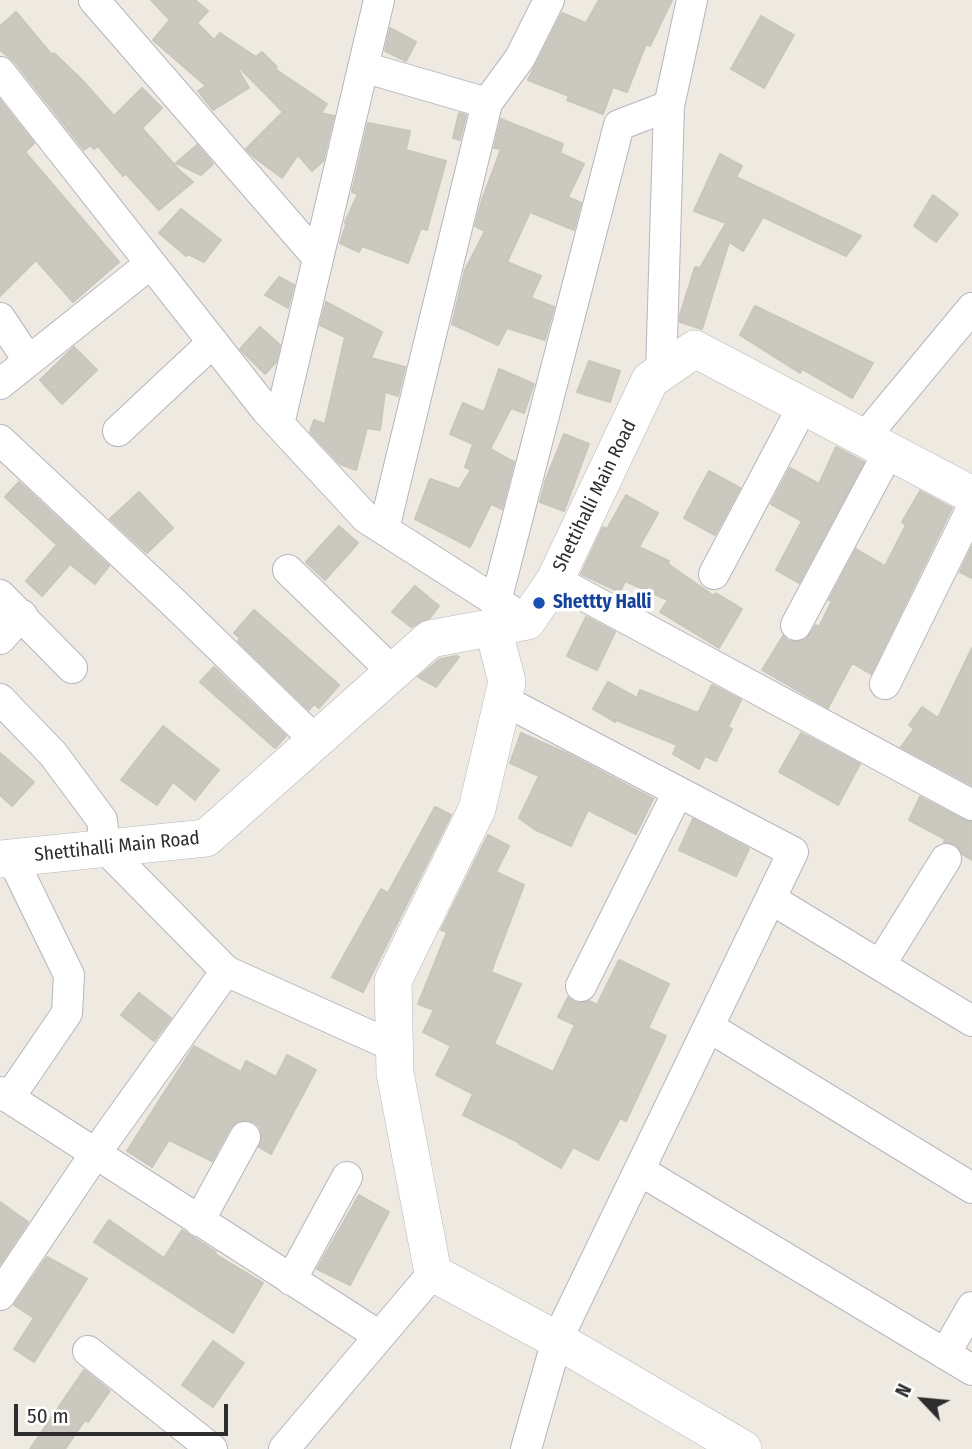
<!DOCTYPE html>
<style>
body{margin:0}
#map{position:relative;width:972px;height:1449px;overflow:hidden;background:#eeeae1;font-family:"Fira Sans Condensed",sans-serif}
canvas{display:block}
.north{position:absolute;left:888px;top:1365px;width:70px;height:70px;-webkit-text-stroke:5px #fff;paint-order:stroke;rotate:296deg;font-size:19px;font-weight:700;line-height:28px;text-align:center;color:#2d2d2d}
.north::after{content:'';display:block;margin:auto;width:24px;height:32px;background:#2d2d2d;clip-path:polygon(50% 0,100% 100%,50% 72%,0 100%)}
.scale{position:absolute;left:14px;top:1404px;width:214px;height:32px;box-sizing:border-box;border:4px solid #2d2d2d;border-top:0;padding-left:9px;font-size:21px;line-height:24px;white-space:nowrap;color:#2d2d2d;-webkit-text-stroke:5px #fff;paint-order:stroke}
</style>
<div id="map">
<canvas width="972" height="1449"></canvas>
<div class="north">N</div>
<div class="scale">50 m</div>
</div>
<script>
const g = document.querySelector('canvas').getContext('2d');
g.lineJoin = 'round';
function fillPath(path, color) {
  g.fillStyle = color;
  g.fill(path, 'evenodd');
}
function shape(rows) {
  const path = new Path2D();
  for (const r of rows) {
    path.moveTo(r[0], r[1]);
    for (let i = 2; i < r.length; i += 2) path.lineTo(r[i], r[i + 1]);
  }
  return path;
}
function strokePath(path, color, width, dash) {
  g.strokeStyle = color;
  g.lineWidth = width;
  g.lineCap = dash ? 'butt' : 'round';
  g.setLineDash(dash || []);
  g.stroke(path);
}
function write(font, color, halo, rows, align = 'center') {
  g.font = font + ' "Fira Sans Condensed",sans-serif';
  g.lineWidth = 7;
  g.setLineDash([]);
  g.textBaseline = 'middle';
  g.strokeStyle = halo;
  g.fillStyle = color;
  for (const [text, x, y, turn = 0] of rows) {
    g.save();
    g.translate(x, y);
    g.rotate((+turn || 0) * Math.PI / 180);
    g.textAlign = isNaN(turn) ? turn : align;
    if (halo) g.strokeText(text, 0, 0);
    g.fillText(text, 0, 0);
    g.restore();
  }
}
const building = shape([
 [151,0,195,0,208,11,197,23,214,40,220,33,256,57,262,52,277,67,275,69,327,104,321,113,334,116,323,161,312,171,298,155,282,178,254,157,246,149,283,112,234,62,249,88,213,110,198,91,206,86,153,40,170,20,151,0],
 [599,0,672,0,650,46,646,44,627,92,613,87,603,114,567,100,569,96,528,80,562,13,586,23,599,0],
 [16,12,52,55,54,53,83,81,114,116,142,88,162,108,142,128,179,170,193,182,159,210,126,174,123,176,98,146,94,149,90,145,84,150,14,61,0,50,0,26,16,12],
 [761,16,794,35,764,88,731,69,761,16],
 [390,28,416,42,406,61,385,51,390,28],
 [0,100,34,143,25,152,119,262,73,302,36,260,0,296,0,100],
 [459,113,466,115,460,140,453,138,459,113],
 [501,119,563,144,560,153,584,164,568,197,581,203,574,230,530,212,507,262,541,276,531,298,554,307,545,340,507,328,498,345,452,324,465,270,485,231,475,226,482,200,501,149,494,148,501,119],
 [368,123,410,131,406,150,446,161,427,230,421,228,408,263,362,246,359,252,340,243,346,225,345,222,358,194,352,192,368,123],
 [197,145,213,164,201,175,176,163,197,145],
 [720,154,742,166,736,177,861,236,846,256,763,217,743,251,729,242,702,329,680,322,680,315,695,267,700,268,726,223,694,211,720,154],
 [933,195,958,214,936,242,914,226,933,195],
 [181,209,221,240,204,262,188,254,186,256,159,233,181,209],
 [279,277,294,285,288,308,265,295,279,277],
 [326,302,382,332,371,358,405,367,398,396,385,392,380,430,367,428,356,470,340,464,310,432,314,420,325,424,345,337,320,325,326,302],
 [755,306,873,363,852,398,802,369,800,373,740,335,755,306],
 [260,327,280,345,276,362,265,374,240,349,260,327],
 [74,347,97,370,62,404,40,380,74,347],
 [589,361,620,371,610,402,577,392,589,361],
 [499,369,534,384,524,413,511,408,490,449,514,462,502,509,491,504,470,547,415,519,430,479,459,489,471,470,465,467,473,444,450,434,463,403,484,412,499,369],
 [564,434,589,444,564,511,540,502,546,479,564,434],
 [836,447,864,462,799,583,776,570,802,521,771,504,790,468,819,484,836,447],
 [709,471,740,488,715,535,684,518,709,471],
 [19,482,109,566,95,584,70,564,42,596,26,581,57,545,5,497,19,482],
 [920,491,952,508,871,674,852,663,828,708,762,670,783,636,788,641,797,642,806,639,816,625,819,627,832,601,829,600,856,549,885,566,906,525,902,522,920,491],
 [139,492,173,528,147,553,110,519,139,492],
 [626,495,658,513,639,547,669,561,668,564,714,596,716,593,742,609,719,648,660,612,668,600,625,581,620,592,581,574,603,527,607,529,626,495],
 [339,526,358,543,325,580,306,562,339,526],
 [972,547,972,578,960,572,972,547],
 [415,586,439,606,430,618,411,627,392,612,415,586],
 [254,610,339,685,319,708,314,704,309,710,238,641,240,638,234,633,254,610],
 [586,617,615,632,597,670,567,656,586,617],
 [972,648,972,785,901,747,914,729,909,725,922,707,938,718,972,648],
 [456,656,459,657,436,687,418,677,440,659,456,656],
 [214,667,286,736,275,748,200,682,214,667],
 [608,682,637,698,640,690,698,713,712,685,741,700,728,727,732,729,716,761,705,756,699,769,673,754,677,745,616,720,615,722,593,709,608,682],
 [163,726,219,770,195,800,173,782,157,805,121,780,163,726],
 [521,733,568,754,653,799,636,834,588,810,571,846,534,829,519,818,539,776,510,763,521,733],
 [801,733,860,764,838,805,779,772,801,733],
 [0,753,34,782,12,806,0,795,0,753],
 [920,797,964,820,972,822,972,860,962,854,956,845,944,842,945,839,909,820,920,797],
 [435,807,451,815,363,992,332,977,381,889,388,893,435,807],
 [693,819,749,849,736,876,679,850,693,819],
 [488,835,509,846,496,872,524,885,491,972,521,984,494,1044,553,1072,575,1025,558,1017,568,997,574,1002,581,1003,589,1001,597,1005,619,960,669,984,648,1028,666,1036,626,1121,620,1118,598,1160,573,1147,561,1168,519,1144,520,1143,463,1115,473,1094,436,1075,451,1046,423,1032,434,1010,418,1004,447,932,441,930,488,835],
 [139,993,171,1018,154,1041,121,1015,139,993],
 [194,1046,241,1072,246,1061,276,1077,287,1055,316,1070,271,1154,259,1147,262,1137,260,1127,254,1122,245,1120,237,1122,230,1128,212,1161,169,1140,152,1167,127,1151,194,1046],
 [359,1195,389,1212,350,1285,317,1269,359,1195],
 [0,1202,28,1222,0,1264,0,1202],
 [109,1220,164,1258,182,1230,216,1252,215,1254,263,1283,233,1333,94,1242,109,1220],
 [47,1257,87,1279,34,1362,14,1349,34,1318,14,1305,47,1257],
 [213,1341,244,1363,213,1407,182,1385,213,1341],
 [84,1370,110,1391,88,1422,85,1420,65,1449,30,1449,84,1370]
]);
const minor = shape([
 [94,0,318,258],
 [363,67,487,103,520,58,549,0],
 [0,72,267,411,366,518,527,621],
 [0,318,28,360],
 [661,373,669,106,692,0],
 [0,384,150,264],
 [279,424,379,0],
 [118,431,213,342],
 [864,438,972,308],
 [0,440,172,601,316,741],
 [384,529,487,103],
 [288,570,393,672],
 [714,574,803,406],
 [555,580,972,805],
 [0,595,72,668],
 [496,601,619,125,669,106],
 [796,625,889,451],
 [0,639,22,615],
 [885,684,972,508],
 [0,699,53,754,102,820,105,848,226,971],
 [503,700,793,852,557,1340,526,1449],
 [771,899,972,1021],
 [880,965,946,859],
 [581,986,678,792],
 [709,1027,972,1188],
 [0,1092,378,1335],
 [9,1098,67,1013,69,975,12,858],
 [639,1170,972,1370],
 [199,1221,245,1137],
 [291,1280,347,1177],
 [0,1295,95,1154,226,971,395,1047],
 [88,1351,212,1449],
 [945,1354,972,1307],
 [284,1449,433,1273]
]);
const tertiary = shape([
 [493,627,507,682,477,809,393,981,395,1073,433,1273,557,1340,743,1449],
 [0,859,206,838,430,639,527,621,555,580,650,380,695,349,972,495]
]);
const markers = [
 [539,603,7,"#1a4fb4"]
];
const streetNames = [
 ["Shettihalli Main Road",595,496,-64],
 ["Shettihalli Main Road",117,847,-6]
];
const transitNames = [
 ["Shettty Halli",553,603]
];
fillPath(building, '#cac8bf');
strokePath(building, '#c9c6bb', 2);
strokePath(minor, '#b4b5c0', 32);
strokePath(tertiary, '#b4b5c0', 38);
strokePath(minor, '#fff', 30);
strokePath(tertiary, '#fff', 37);
for (const [x, y, r, color] of markers) {
  const dot = new Path2D();
  dot.arc(x, y, r, 0, 2 * Math.PI);
  g.fillStyle = color;
  g.fill(dot);
  strokePath(dot, '#fff', 2.5);
}
write('19px', '#2d2d2d', '#fff', streetNames);
write('bold 19px', '#164399', '#fff', transitNames, 'left');
</script>
